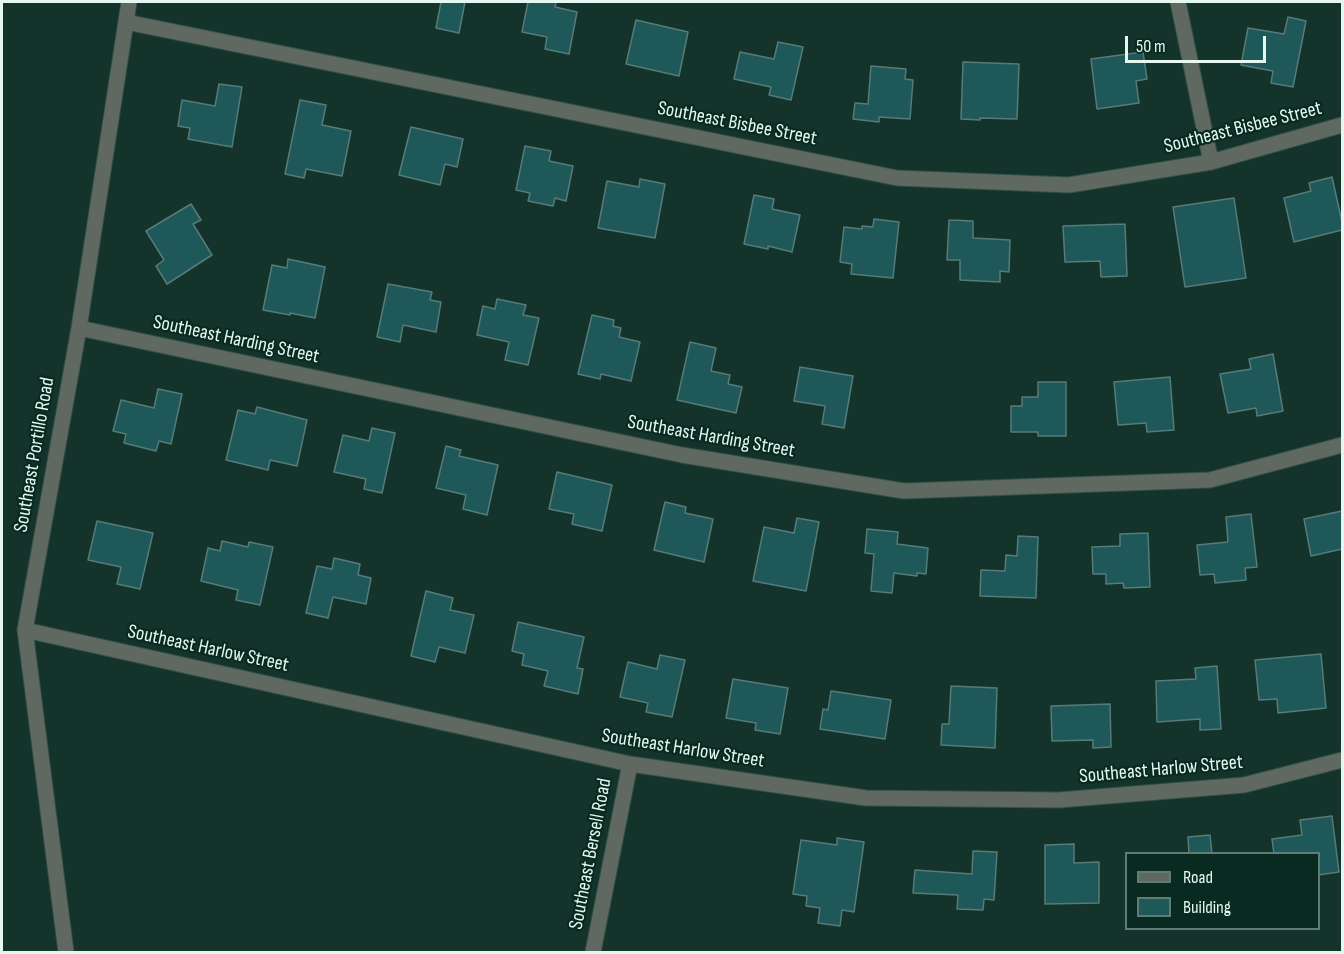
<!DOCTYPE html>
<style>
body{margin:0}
#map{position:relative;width:1344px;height:954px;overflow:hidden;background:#14342b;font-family:"Sofia Sans Condensed",sans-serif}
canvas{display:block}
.frame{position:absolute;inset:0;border:3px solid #e5f7f1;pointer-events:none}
.legend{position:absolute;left:1125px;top:852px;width:195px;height:78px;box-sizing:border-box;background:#092a21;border:2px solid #617c74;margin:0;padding:8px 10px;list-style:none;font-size:18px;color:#e5f7f1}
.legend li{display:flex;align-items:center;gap:12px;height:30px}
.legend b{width:30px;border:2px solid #617c74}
.scale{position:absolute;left:1125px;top:36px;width:141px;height:27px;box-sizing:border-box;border:3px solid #e5f7f1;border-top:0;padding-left:8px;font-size:18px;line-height:21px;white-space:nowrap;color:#e5f7f1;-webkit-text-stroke:4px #092a21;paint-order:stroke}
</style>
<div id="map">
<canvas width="1344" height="954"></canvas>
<div class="frame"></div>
<ul class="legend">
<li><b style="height:8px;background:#5f6961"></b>Road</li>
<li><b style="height:16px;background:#1e5858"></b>Building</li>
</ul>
<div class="scale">50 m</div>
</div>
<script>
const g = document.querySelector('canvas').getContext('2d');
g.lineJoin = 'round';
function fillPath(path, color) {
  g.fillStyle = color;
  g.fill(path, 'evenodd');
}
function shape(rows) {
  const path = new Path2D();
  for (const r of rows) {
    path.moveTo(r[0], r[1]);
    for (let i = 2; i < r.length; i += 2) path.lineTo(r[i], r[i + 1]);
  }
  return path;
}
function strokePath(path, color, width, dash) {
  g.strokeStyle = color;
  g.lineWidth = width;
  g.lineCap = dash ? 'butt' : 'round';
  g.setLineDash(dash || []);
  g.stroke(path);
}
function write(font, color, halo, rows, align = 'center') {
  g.font = font + ' "Sofia Sans Condensed",sans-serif';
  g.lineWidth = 4.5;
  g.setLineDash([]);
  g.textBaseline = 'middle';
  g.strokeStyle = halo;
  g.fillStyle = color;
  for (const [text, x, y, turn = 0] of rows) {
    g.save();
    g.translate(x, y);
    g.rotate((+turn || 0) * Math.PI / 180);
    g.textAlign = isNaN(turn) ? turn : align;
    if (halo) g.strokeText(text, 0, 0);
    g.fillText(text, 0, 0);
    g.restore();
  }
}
const building = shape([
 [441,2,465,2,459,33,436,28,441,2],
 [528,2,556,2,555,7,577,12,569,54,545,49,547,37,522,32,528,2],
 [1288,17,1306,21,1293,87,1271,83,1273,71,1241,65,1248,28,1284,34,1288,17],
 [636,20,688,32,679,76,626,64,636,20],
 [778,42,803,47,791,100,769,95,771,87,734,79,740,52,774,59,778,42],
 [1143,52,1147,79,1136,81,1139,103,1097,109,1091,59,1143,52],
 [963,62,1019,64,1017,119,980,118,980,120,961,119,963,62],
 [871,66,906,69,905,79,913,80,910,119,879,117,879,122,853,119,855,103,868,104,871,66],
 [219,84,242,87,232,147,188,139,190,128,178,126,182,100,215,106,219,84],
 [300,100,326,105,322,125,351,131,342,176,306,169,304,178,285,174,300,100],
 [411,127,463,139,457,167,445,164,440,185,399,175,411,127],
 [525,146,551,151,549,161,573,166,566,201,555,198,553,206,528,201,530,193,516,190,525,146],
 [1332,177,1342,222,1342,230,1294,242,1284,198,1311,191,1309,183,1332,177],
 [640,179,665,184,655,238,598,228,607,181,639,187,640,179],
 [754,195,774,199,772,209,800,215,792,252,768,246,768,249,744,244,754,195],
 [1234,198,1246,278,1185,287,1173,207,1234,198],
 [191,204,201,220,193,224,212,255,167,284,156,266,164,260,146,231,191,204],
 [874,219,899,222,893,278,851,274,852,264,840,262,844,227,862,229,862,226,873,227,874,219],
 [949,220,973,221,973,238,1010,240,1009,272,1000,271,1000,282,960,280,960,260,947,260,949,220],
 [1125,224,1127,276,1101,277,1100,261,1065,262,1063,226,1125,224],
 [288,259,325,267,315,318,290,313,290,315,263,310,272,265,287,268,288,259],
 [388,284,432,292,430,300,441,302,436,332,403,325,400,342,377,337,388,284],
 [497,299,526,305,523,315,539,318,528,365,505,360,509,342,477,335,483,306,495,309,497,299],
 [592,315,614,320,613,326,621,328,619,337,640,342,631,381,601,374,600,379,578,374,592,315],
 [690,342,716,348,711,371,730,375,728,384,742,387,736,413,677,400,690,342],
 [1273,354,1283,411,1257,416,1256,408,1228,413,1220,374,1251,369,1249,359,1273,354],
 [800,367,853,376,844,428,822,424,825,406,794,401,800,367],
 [1170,377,1174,430,1147,432,1146,423,1118,425,1114,382,1170,377],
 [1038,382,1066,382,1066,436,1038,436,1038,432,1011,432,1011,406,1022,406,1022,397,1038,397,1038,382],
 [158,389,182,394,171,444,159,441,156,451,124,443,126,434,113,431,121,400,154,408,158,389],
 [257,407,307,420,297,466,270,460,268,470,226,460,238,410,255,414,257,407],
 [372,428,395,433,382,493,364,489,366,479,334,472,343,435,369,441,372,428],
 [446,446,461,450,459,456,498,465,487,515,463,509,466,495,436,488,446,446],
 [557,472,612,485,602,531,572,524,574,514,549,509,557,472],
 [665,502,686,507,685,513,713,519,704,562,654,550,665,502],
 [1342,511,1342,549,1311,556,1304,519,1342,511],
 [1251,514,1257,567,1245,568,1246,580,1215,583,1214,574,1200,575,1197,545,1228,542,1226,517,1251,514],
 [797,518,819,522,806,591,753,581,764,527,794,533,797,518],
 [97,521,153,533,140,589,117,584,121,567,88,560,97,521],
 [867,529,898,532,897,544,928,548,926,574,917,573,917,576,894,573,892,593,871,591,874,554,865,553,867,529],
 [1148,533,1150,587,1124,588,1123,583,1106,584,1106,574,1093,574,1092,547,1120,546,1120,534,1148,533],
 [1018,536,1038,537,1036,598,980,596,981,570,1005,571,1006,555,1017,556,1018,536],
 [222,541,248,547,249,542,273,547,260,605,236,600,238,590,201,581,208,548,220,551,222,541],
 [334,558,360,564,358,575,371,578,366,604,333,597,328,618,306,613,317,566,332,569,334,558],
 [426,591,453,598,450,610,474,615,465,653,439,647,435,662,411,656,426,591],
 [518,622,584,637,577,668,583,669,578,694,544,686,548,671,522,665,524,654,512,651,518,622],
 [1321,654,1326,708,1278,713,1277,699,1259,700,1255,660,1321,654],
 [660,655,685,660,672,717,646,712,648,703,620,697,628,662,657,669,660,655],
 [1217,666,1221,729,1200,730,1200,719,1157,722,1156,681,1196,679,1195,668,1217,666],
 [733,679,788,688,780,734,755,730,756,723,726,718,733,679],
 [951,686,997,688,995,748,941,745,942,724,949,724,951,686],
 [831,691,891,700,885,739,820,729,823,709,828,710,831,691],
 [1110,704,1111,747,1093,748,1093,740,1052,741,1051,706,1110,704],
 [1332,816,1339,872,1318,875,1318,854,1274,854,1272,839,1302,835,1300,820,1332,816],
 [1210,835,1212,854,1189,854,1188,837,1210,835],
 [837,838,864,842,854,912,842,910,840,926,818,923,820,908,806,906,807,896,793,894,801,840,837,845,837,838],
 [1074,844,1074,863,1099,862,1099,903,1045,904,1045,845,1074,844],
 [973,851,997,852,994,900,984,899,983,910,957,909,958,895,913,893,915,870,972,874,973,851]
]);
const minor = shape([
 [1178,2,1211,162],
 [126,22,897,178,1069,185,1211,162,1342,125],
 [79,328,682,455,904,491,1210,480,1342,445],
 [25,630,630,764,866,798,1059,800,1244,785,1342,760],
 [66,952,25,630,79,328,129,2],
 [593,952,630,764]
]);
const streetNames = [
 ["Southeast Bisbee Street",737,124,11],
 ["Southeast Bisbee Street",1243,128,-14],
 ["Southeast Harding Street",236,340,12],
 ["Southeast Harding Street",711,437,10],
 ["Southeast Portillo Road",35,455,-80],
 ["Southeast Harlow Street",208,649,12],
 ["Southeast Harlow Street",683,749,9],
 ["Southeast Harlow Street",1161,770,-5],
 ["Southeast Bersell Road",591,854,-79]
];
fillPath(building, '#1e5858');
strokePath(building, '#577b7a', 1.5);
strokePath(minor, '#314f47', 17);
strokePath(minor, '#5f6961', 15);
write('20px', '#e5f7f1', '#092a21', streetNames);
</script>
